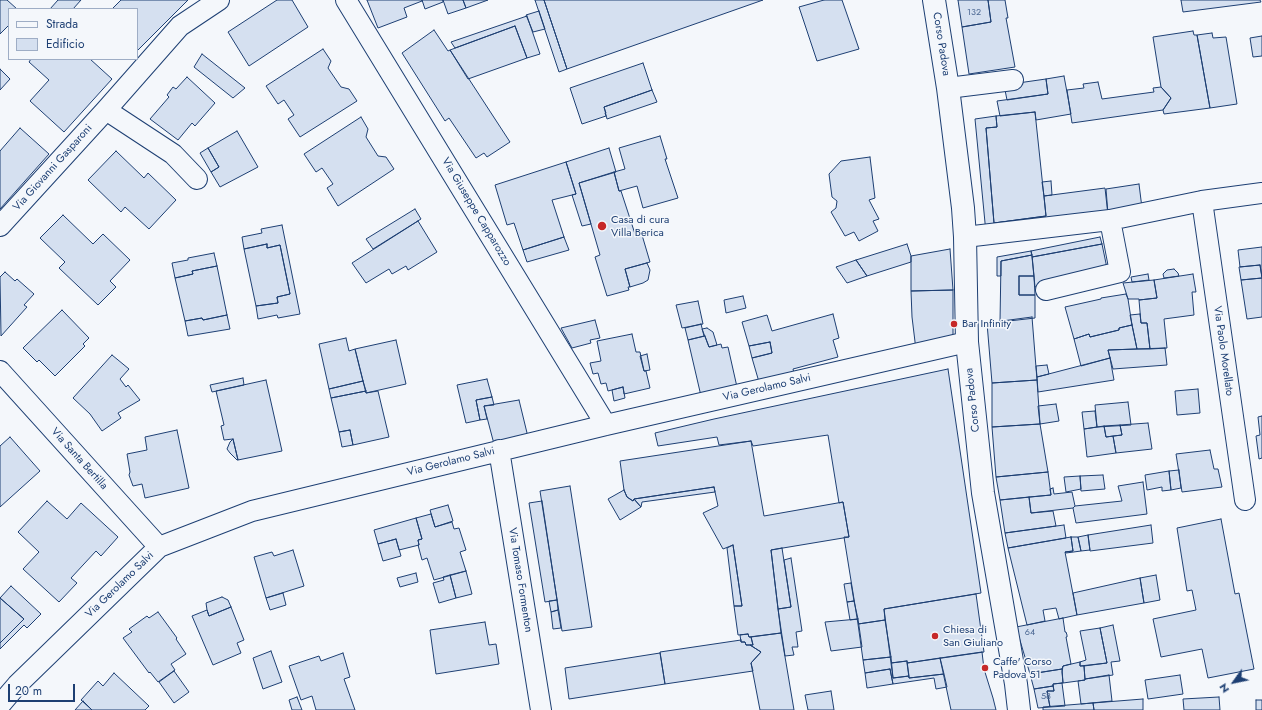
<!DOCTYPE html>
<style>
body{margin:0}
#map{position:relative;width:1262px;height:710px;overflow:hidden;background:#f4f7fb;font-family:Jost,sans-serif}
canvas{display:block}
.legend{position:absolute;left:8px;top:8px;width:130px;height:52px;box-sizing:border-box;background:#f4f7fb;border:1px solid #9eadc5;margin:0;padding:5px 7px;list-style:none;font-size:12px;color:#1d3f73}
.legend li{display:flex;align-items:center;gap:8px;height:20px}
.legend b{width:20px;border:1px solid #9eadc5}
.north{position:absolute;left:1214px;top:662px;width:40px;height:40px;-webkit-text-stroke:3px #f4f7fb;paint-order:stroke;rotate:237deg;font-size:11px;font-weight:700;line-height:16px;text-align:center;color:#1d3f73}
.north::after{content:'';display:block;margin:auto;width:14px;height:18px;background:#1d3f73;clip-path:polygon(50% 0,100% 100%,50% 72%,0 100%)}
.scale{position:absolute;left:8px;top:684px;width:67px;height:18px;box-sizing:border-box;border:2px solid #1d3f73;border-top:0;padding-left:5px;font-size:12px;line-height:14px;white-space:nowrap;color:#1d3f73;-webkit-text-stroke:3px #f4f7fb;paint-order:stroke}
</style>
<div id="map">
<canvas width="1262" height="710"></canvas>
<ul class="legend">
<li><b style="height:5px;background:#f4f7fb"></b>Strada</li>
<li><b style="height:11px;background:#d5e0f0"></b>Edificio</li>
</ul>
<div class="north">N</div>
<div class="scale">20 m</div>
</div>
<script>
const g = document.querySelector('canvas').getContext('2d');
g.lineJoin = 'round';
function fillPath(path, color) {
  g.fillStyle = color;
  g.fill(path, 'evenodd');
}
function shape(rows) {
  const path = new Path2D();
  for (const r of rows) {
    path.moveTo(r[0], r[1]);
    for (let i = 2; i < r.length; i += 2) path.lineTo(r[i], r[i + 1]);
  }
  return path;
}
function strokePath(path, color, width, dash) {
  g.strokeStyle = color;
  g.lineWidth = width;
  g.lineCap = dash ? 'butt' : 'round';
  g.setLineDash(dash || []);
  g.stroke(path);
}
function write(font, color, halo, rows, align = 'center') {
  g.font = font + ' Jost,sans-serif';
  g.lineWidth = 3;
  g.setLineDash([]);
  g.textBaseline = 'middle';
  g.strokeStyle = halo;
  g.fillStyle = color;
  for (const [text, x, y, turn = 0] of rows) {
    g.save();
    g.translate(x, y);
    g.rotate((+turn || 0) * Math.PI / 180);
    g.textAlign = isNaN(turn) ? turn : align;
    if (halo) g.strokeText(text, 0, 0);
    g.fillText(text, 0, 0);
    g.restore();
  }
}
const building = shape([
 [0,0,7,0,17,9,9,9,9,25,0,34,0,0],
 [58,0,81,0,73,9,50,9,58,0],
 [121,0,188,0,138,50,137,48,137,9,112,9,121,0],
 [277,0,292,0,308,27,249,66,228,32,277,0],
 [367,0,422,0,422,1,404,8,407,17,378,28,367,0],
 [422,0,443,0,443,2,425,9,422,0],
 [443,0,463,0,466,8,448,14,443,0],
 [463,0,488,0,466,8,463,0],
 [535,0,544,0,567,69,559,72,535,0],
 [544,0,763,0,567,69,544,0],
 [824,0,842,0,859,49,817,61,799,7,824,0],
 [958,0,988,0,991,22,962,27,958,0],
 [988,0,1005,0,1008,18,1006,18,1015,67,969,74,962,27,991,22,988,0],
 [1181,0,1260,0,1261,2,1183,12,1181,0],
 [539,11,545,29,533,32,526,15,539,11],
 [527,16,540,54,527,58,515,26,455,48,451,42,527,16],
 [515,26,527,58,468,79,450,50,515,26],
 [434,30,448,51,450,50,510,142,487,157,484,153,476,158,449,118,445,121,402,53,434,30],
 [1193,31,1194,35,1197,35,1210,108,1164,114,1163,110,1171,98,1161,87,1153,37,1193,31],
 [1212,33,1213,38,1226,37,1237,104,1210,108,1197,35,1212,33],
 [1262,36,1262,56,1253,57,1250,38,1262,36],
 [323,49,331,61,328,68,341,87,349,89,357,101,300,137,288,119,294,115,284,100,278,104,266,86,323,49],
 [202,54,245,88,233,98,194,67,202,54],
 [31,59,90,59,112,79,64,132,30,101,49,80,29,62,31,59],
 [643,63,652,90,604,107,606,113,605,113,606,116,582,124,570,88,643,63],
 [0,69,10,79,0,90,0,69],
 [1064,76,1071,114,1036,120,1035,112,1000,116,997,101,1048,94,1046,79,1064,76],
 [187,77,215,103,195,126,192,123,178,140,150,119,169,97,167,95,173,87,176,89,187,77],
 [1046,79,1048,94,1007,100,1004,85,1046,79],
 [1098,82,1102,99,1154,92,1153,88,1161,87,1171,98,1163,110,1072,123,1067,90,1084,88,1083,84,1098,82],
 [652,90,657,102,607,119,604,107,652,90],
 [1035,112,1046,216,994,223,986,128,997,127,996,116,1035,112],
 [996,116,997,127,986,128,994,223,1046,216,1044,196,1105,188,1108,215,986,233,975,119,996,116],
 [361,117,368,129,366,137,378,156,386,157,394,169,338,206,327,188,333,184,322,168,316,172,304,154,361,117],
 [20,128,49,154,0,209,0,151,20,128],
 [237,131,258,167,220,187,211,172,219,167,208,148,237,131],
 [660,136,667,159,665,159,678,198,643,208,637,186,619,191,614,172,625,169,619,148,660,136],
 [208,148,219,167,211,172,200,153,208,148],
 [609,148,616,172,579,183,591,224,582,226,572,195,576,194,566,162,609,148],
 [116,151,144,178,148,173,176,200,149,229,125,207,121,212,88,180,116,151],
 [870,157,875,198,869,200,879,219,873,221,878,231,859,241,854,232,845,236,831,212,836,208,837,201,832,197,829,174,841,161,870,157],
 [566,162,576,194,552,200,564,237,523,250,514,223,507,225,495,185,566,162],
 [614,172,619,191,621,191,636,237,642,235,650,262,625,269,630,287,628,287,629,290,607,296,595,257,600,255,579,183,614,172],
 [1051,181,1052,195,1044,196,1042,182,1051,181],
 [1139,184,1142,208,1108,214,1106,189,1139,184],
 [415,209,421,219,373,249,366,239,415,209],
 [63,215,93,244,103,234,130,260,110,281,116,287,98,305,59,268,65,262,40,238,63,215],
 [418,221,437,252,408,270,406,266,392,274,389,269,366,283,352,263,418,221],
 [282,225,300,314,278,318,277,315,258,319,256,306,278,303,277,297,290,294,280,245,267,248,267,244,244,249,242,237,262,233,261,229,282,225],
 [564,237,569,250,527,262,523,250,564,237],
 [1100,237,1102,244,1032,257,1031,251,1100,237],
 [267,244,267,248,280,245,290,294,277,297,278,303,256,306,244,249,267,244],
 [907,244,911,256,911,262,867,276,856,260,907,244],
 [1102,244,1108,273,1035,287,1032,257,1102,244],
 [1262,247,1262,277,1260,265,1240,267,1238,250,1262,247],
 [950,249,953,290,911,291,911,256,950,249],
 [1031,251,1032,255,1001,261,1001,276,997,276,997,257,1031,251],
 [214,253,217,266,192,271,193,274,175,278,172,263,188,260,188,258,214,253],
 [1032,255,1034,276,1019,276,1019,295,1035,295,1035,318,1000,322,1001,261,1032,255],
 [856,260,867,276,847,283,836,267,856,260],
 [647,263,650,270,648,280,643,283,630,287,625,269,647,263],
 [1260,265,1262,278,1241,280,1239,267,1260,265],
 [217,266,227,315,203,320,202,318,185,321,175,278,193,274,192,271,217,266],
 [1174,269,1178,273,1179,276,1164,278,1163,274,1167,270,1174,269],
 [5,272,15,281,17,279,34,294,24,305,27,307,1,336,0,277,5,272],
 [1148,274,1149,280,1132,282,1131,277,1148,274],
 [1193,274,1196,292,1192,292,1194,315,1164,319,1167,348,1150,349,1147,323,1141,323,1139,300,1157,298,1154,280,1193,274],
 [1019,276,1034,276,1035,295,1019,295,1019,276],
 [1262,278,1262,317,1247,319,1241,280,1262,278],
 [1154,280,1157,298,1139,300,1139,299,1128,299,1123,283,1154,280],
 [953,290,953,344,916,350,912,317,911,291,953,290],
 [1126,294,1128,299,1132,325,1119,328,1119,330,1090,337,1089,334,1074,339,1065,307,1101,299,1101,298,1126,294],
 [743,296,746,308,726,313,724,300,743,296],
 [698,301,703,324,682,328,676,305,698,301],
 [62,310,89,338,83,344,85,346,55,376,39,360,37,362,23,348,62,310],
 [833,314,839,338,833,340,838,357,793,369,794,373,759,382,752,358,772,353,770,342,749,346,742,322,767,315,772,331,833,314],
 [1140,314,1141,323,1147,323,1150,349,1137,349,1130,315,1140,314],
 [227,315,230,329,188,336,185,321,202,318,203,320,227,315],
 [1032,317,1037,380,992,383,987,323,1032,317],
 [595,320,600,338,590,340,591,343,572,348,561,328,595,320],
 [701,324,704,336,688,340,685,328,701,324],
 [1132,325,1137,349,1108,350,1110,358,1081,366,1074,339,1089,334,1090,337,1119,330,1119,328,1132,325],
 [707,328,713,332,717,345,709,347,702,329,707,328],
 [632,334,636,352,640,352,644,371,646,371,650,388,624,394,623,387,608,391,606,383,601,384,598,373,593,374,590,363,601,361,597,341,632,334],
 [705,336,709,347,721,344,722,348,728,347,737,387,701,396,688,340,705,336],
 [346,338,349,351,355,349,363,381,329,389,319,344,346,338],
 [396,340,406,384,366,393,355,349,396,340],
 [770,342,772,353,752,358,749,346,770,342],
 [1165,348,1167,365,1113,369,1108,350,1165,348],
 [647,354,650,370,644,371,640,356,647,354],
 [112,355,129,369,120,379,126,387,128,385,140,400,118,413,121,418,102,431,90,414,73,398,112,355],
 [1110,358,1114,380,1038,392,1037,377,1110,358],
 [1047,365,1049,374,1037,377,1036,366,1047,365],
 [948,369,981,593,884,609,885,620,858,624,844,537,849,537,843,502,839,503,828,435,753,446,751,441,719,445,717,437,658,446,655,433,714,419,948,369],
 [243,378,244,385,212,392,210,385,243,378],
 [487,379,492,397,476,400,480,420,466,423,457,385,487,379],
 [266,380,282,451,238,460,233,439,224,440,221,426,224,425,216,391,266,380],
 [1037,380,1040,424,992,427,992,383,1037,380],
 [363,381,366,391,331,398,329,389,363,381],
 [623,387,625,398,614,401,612,390,623,387],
 [1198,389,1200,413,1177,415,1175,391,1198,389],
 [366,391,366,393,378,391,389,437,353,445,350,430,339,432,331,398,366,391],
 [492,397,494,405,484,406,487,419,480,420,476,400,492,397],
 [519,400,528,437,494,444,484,406,519,400],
 [1128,402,1131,425,1097,427,1095,405,1128,402],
 [1056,404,1059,421,1040,424,1038,406,1056,404],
 [1095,411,1097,427,1084,429,1082,412,1095,411],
 [1262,416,1262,458,1259,459,1256,436,1260,435,1258,417,1262,416],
 [1148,423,1152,449,1116,453,1113,436,1122,435,1120,425,1148,423],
 [1040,424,1048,472,996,477,992,427,1040,424],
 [1120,425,1122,435,1106,437,1104,426,1120,425],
 [1104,426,1106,437,1113,436,1116,453,1087,457,1084,429,1104,426],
 [177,430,189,488,145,498,142,484,133,486,129,475,130,472,127,454,147,450,145,437,177,430],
 [350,430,353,445,342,447,339,432,350,430],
 [10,437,40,471,0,507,0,446,10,437],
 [233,439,238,460,237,460,230,453,227,449,230,442,233,439],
 [751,441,764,516,843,502,849,537,771,550,781,633,749,637,748,634,738,635,734,606,742,606,733,545,723,549,703,513,718,506,714,487,634,499,633,501,627,497,624,490,620,461,751,441],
 [1210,450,1214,469,1218,469,1222,487,1182,492,1176,454,1210,450],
 [1179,470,1181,488,1171,490,1169,471,1179,470],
 [1169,471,1171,490,1162,491,1162,487,1147,490,1145,475,1169,471],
 [1048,472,1051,495,1000,500,996,477,1048,472],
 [1103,475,1105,489,1081,491,1080,476,1103,475],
 [1080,476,1081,489,1066,492,1064,477,1080,476],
 [1143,482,1147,514,1076,523,1073,508,1075,506,1122,501,1118,486,1143,482],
 [570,486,592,627,562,631,540,491,570,486],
 [714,487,715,492,642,502,641,507,634,499,714,487],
 [1053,488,1054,494,1072,492,1075,506,1073,508,1031,513,1029,497,1051,495,1050,489,1053,488],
 [624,490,627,497,633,501,634,499,641,507,620,520,608,499,624,490],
 [1029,497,1031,513,1053,511,1056,526,1005,533,1000,500,1029,497],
 [47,501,67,519,81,503,118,537,101,556,96,551,71,578,77,583,59,602,23,569,39,552,18,532,47,501],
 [542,501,557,600,545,602,529,503,542,501],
 [448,505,453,521,435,527,430,510,448,505],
 [431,514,435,527,452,522,454,529,459,528,466,550,460,552,466,571,434,580,427,558,422,560,418,545,419,545,418,540,422,539,416,518,431,514],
 [416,518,422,539,418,540,419,545,399,550,396,539,378,544,374,530,416,518],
 [1221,519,1235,594,1239,593,1254,669,1208,678,1202,649,1161,657,1153,619,1196,610,1192,590,1187,591,1177,528,1221,519],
 [1064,525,1066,538,1008,548,1005,533,1064,525],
 [1151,525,1153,543,1090,551,1088,535,1151,525],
 [1088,535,1090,550,1081,551,1078,537,1088,535],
 [1071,537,1073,551,1065,552,1077,615,1059,619,1056,608,1043,610,1045,621,1027,625,1008,548,1071,537],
 [1071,537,1078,537,1081,551,1066,553,1065,552,1073,551,1071,537],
 [396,539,401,556,383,561,378,544,396,539],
 [733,545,742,606,734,606,727,548,733,545],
 [782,548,791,607,778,609,771,550,782,548],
 [293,550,304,586,266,598,254,557,272,552,274,556,293,550],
 [791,558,802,631,796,632,798,647,792,647,794,655,785,656,778,609,791,607,784,560,791,558],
 [466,571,472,594,456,598,450,575,466,571],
 [416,573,418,582,400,587,397,578,416,573],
 [450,575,456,598,439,603,433,583,444,580,443,577,450,575],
 [1156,575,1160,600,1144,603,1140,578,1156,575],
 [1140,578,1144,603,1077,615,1073,593,1140,578],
 [851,583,854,601,847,602,844,584,851,583],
 [11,586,41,614,27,628,24,625,0,649,0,643,24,619,0,598,11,586],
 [283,593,286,605,270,610,266,598,283,593],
 [976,594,984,652,907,663,907,661,891,663,884,609,976,594],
 [222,597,228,600,231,607,209,616,207,610,206,603,222,597],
 [0,598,24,619,0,643,0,598],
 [557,600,558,610,551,612,549,601,557,600],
 [854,601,858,619,850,620,847,602,854,601],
 [231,607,244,640,237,643,241,653,213,665,192,616,207,610,209,616,231,607],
 [558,610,561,628,553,629,551,612,558,610],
 [158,612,177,638,176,639,186,654,171,664,175,670,158,682,150,672,149,673,123,638,132,632,129,629,147,616,149,618,158,612],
 [1063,618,1065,632,1066,632,1067,635,1067,637,1066,637,1071,664,1063,666,1062,669,1030,674,1016,627,1063,618],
 [858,619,862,647,831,651,825,622,858,619],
 [885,620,891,657,863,660,858,624,885,620],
 [485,622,489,645,496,644,499,664,436,674,430,630,485,622],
 [1113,625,1120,661,1111,662,1113,675,1085,679,1084,666,1107,663,1100,628,1113,625],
 [1100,628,1107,663,1080,666,1080,662,1086,660,1080,631,1100,628],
 [781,633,794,710,760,710,751,663,761,652,750,645,753,645,751,637,781,633],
 [748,634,749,637,751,637,753,645,746,645,745,642,741,642,740,635,748,634],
 [741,640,741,642,745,642,746,645,750,645,761,652,751,663,753,671,665,684,660,652,741,640],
 [271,651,282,682,263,689,253,658,271,651],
 [982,652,984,669,993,698,996,710,951,710,940,658,982,652],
 [343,653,350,677,344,679,355,710,316,710,312,696,301,700,289,666,319,656,321,661,343,653],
 [660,653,665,684,569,699,565,668,660,653],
 [891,657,893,678,909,676,909,678,944,674,947,687,936,689,934,678,893,684,890,669,865,673,863,660,891,657],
 [940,658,944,674,909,678,907,663,940,658],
 [907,661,909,676,893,678,891,663,907,661],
 [1080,662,1080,666,1084,666,1085,680,1063,683,1062,672,1063,666,1080,662],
 [890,669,893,684,867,688,865,673,890,669],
 [1062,669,1063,683,1053,684,1053,686,1034,689,1030,674,1062,669],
 [174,671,189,692,174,703,159,682,174,671],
 [114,673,149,706,145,710,92,710,81,700,98,681,103,686,114,673],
 [1109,675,1112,701,1081,704,1078,681,1085,680,1085,679,1109,675],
 [1180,675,1183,694,1148,699,1145,680,1180,675],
 [1062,683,1065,706,1050,707,1047,691,1054,691,1053,684,1062,683],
 [1053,686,1054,691,1047,691,1050,707,1038,708,1034,689,1053,686],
 [831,691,834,710,808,710,805,695,831,691],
 [297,697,302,710,292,710,289,700,297,697],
 [1219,697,1220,710,1184,710,1183,699,1219,697],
 [1143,699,1143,710,1094,710,1093,703,1143,699],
 [1256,700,1262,700,1262,710,1256,710,1256,700],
 [83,701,92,710,75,710,83,701],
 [1093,703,1094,710,1043,710,1043,707,1093,703]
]);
const street = shape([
 [346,0,606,425],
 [948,88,1013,80],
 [106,110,173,154,197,179],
 [1202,201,1245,500],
 [0,226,106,110,180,26,219,0],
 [965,237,1110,220,1202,201,1262,193],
 [1046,290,1120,272,1110,220],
 [0,371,159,547],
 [499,450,541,710],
 [0,705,17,685,159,547,252,511,606,425,967,342]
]);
const secondary = shape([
 [934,0,948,88,963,208,965,237,967,342,983,493,1016,684,1019,710]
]);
const markers = [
 [602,226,5,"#c62828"],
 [954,324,4,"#c62828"],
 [935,636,4,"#c62828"],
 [985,668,4,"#c62828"]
];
const numberNames = [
 ["132",974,13],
 ["64",1030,633],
 ["58",1046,697]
];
const streetNames = [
 ["Corso Padova",941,44,81],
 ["Via Giovanni Gasparoni",53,168,-48],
 ["Via Giuseppe Capparozzo",476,212,59],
 ["Via Paolo Morellato",1223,351,82],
 ["Via Gerolamo Salvi",767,388,-13],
 ["Corso Padova",973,400,-96],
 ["Via Santa Bertilla",79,459,48],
 ["Via Gerolamo Salvi",451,462,-14],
 ["Via Tomaso Formenton",520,580,81],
 ["Via Gerolamo Salvi",120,585,-44]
];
const poiNames = [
 ["Casa di cura",611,220],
 ["Villa Berica",611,233],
 ["Bar Infinity",962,324],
 ["Chiesa di",943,630],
 ["San Giuliano",943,643],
 ["Caffe' Corso",993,662],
 ["Padova 51",993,675]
];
fillPath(building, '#d5e0f0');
strokePath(building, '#1d3f73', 1);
strokePath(street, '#1d3f73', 22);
strokePath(secondary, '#1d3f73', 24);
strokePath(street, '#f4f7fb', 20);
strokePath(secondary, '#f4f7fb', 22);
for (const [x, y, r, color] of markers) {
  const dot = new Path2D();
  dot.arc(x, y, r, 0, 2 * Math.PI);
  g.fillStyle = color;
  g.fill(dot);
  strokePath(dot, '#f4f7fb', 1.5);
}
write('9px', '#4b6792', null, numberNames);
write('11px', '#1d3f73', '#f4f7fb', streetNames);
write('11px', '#1d3f73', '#f4f7fb', poiNames, 'left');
</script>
